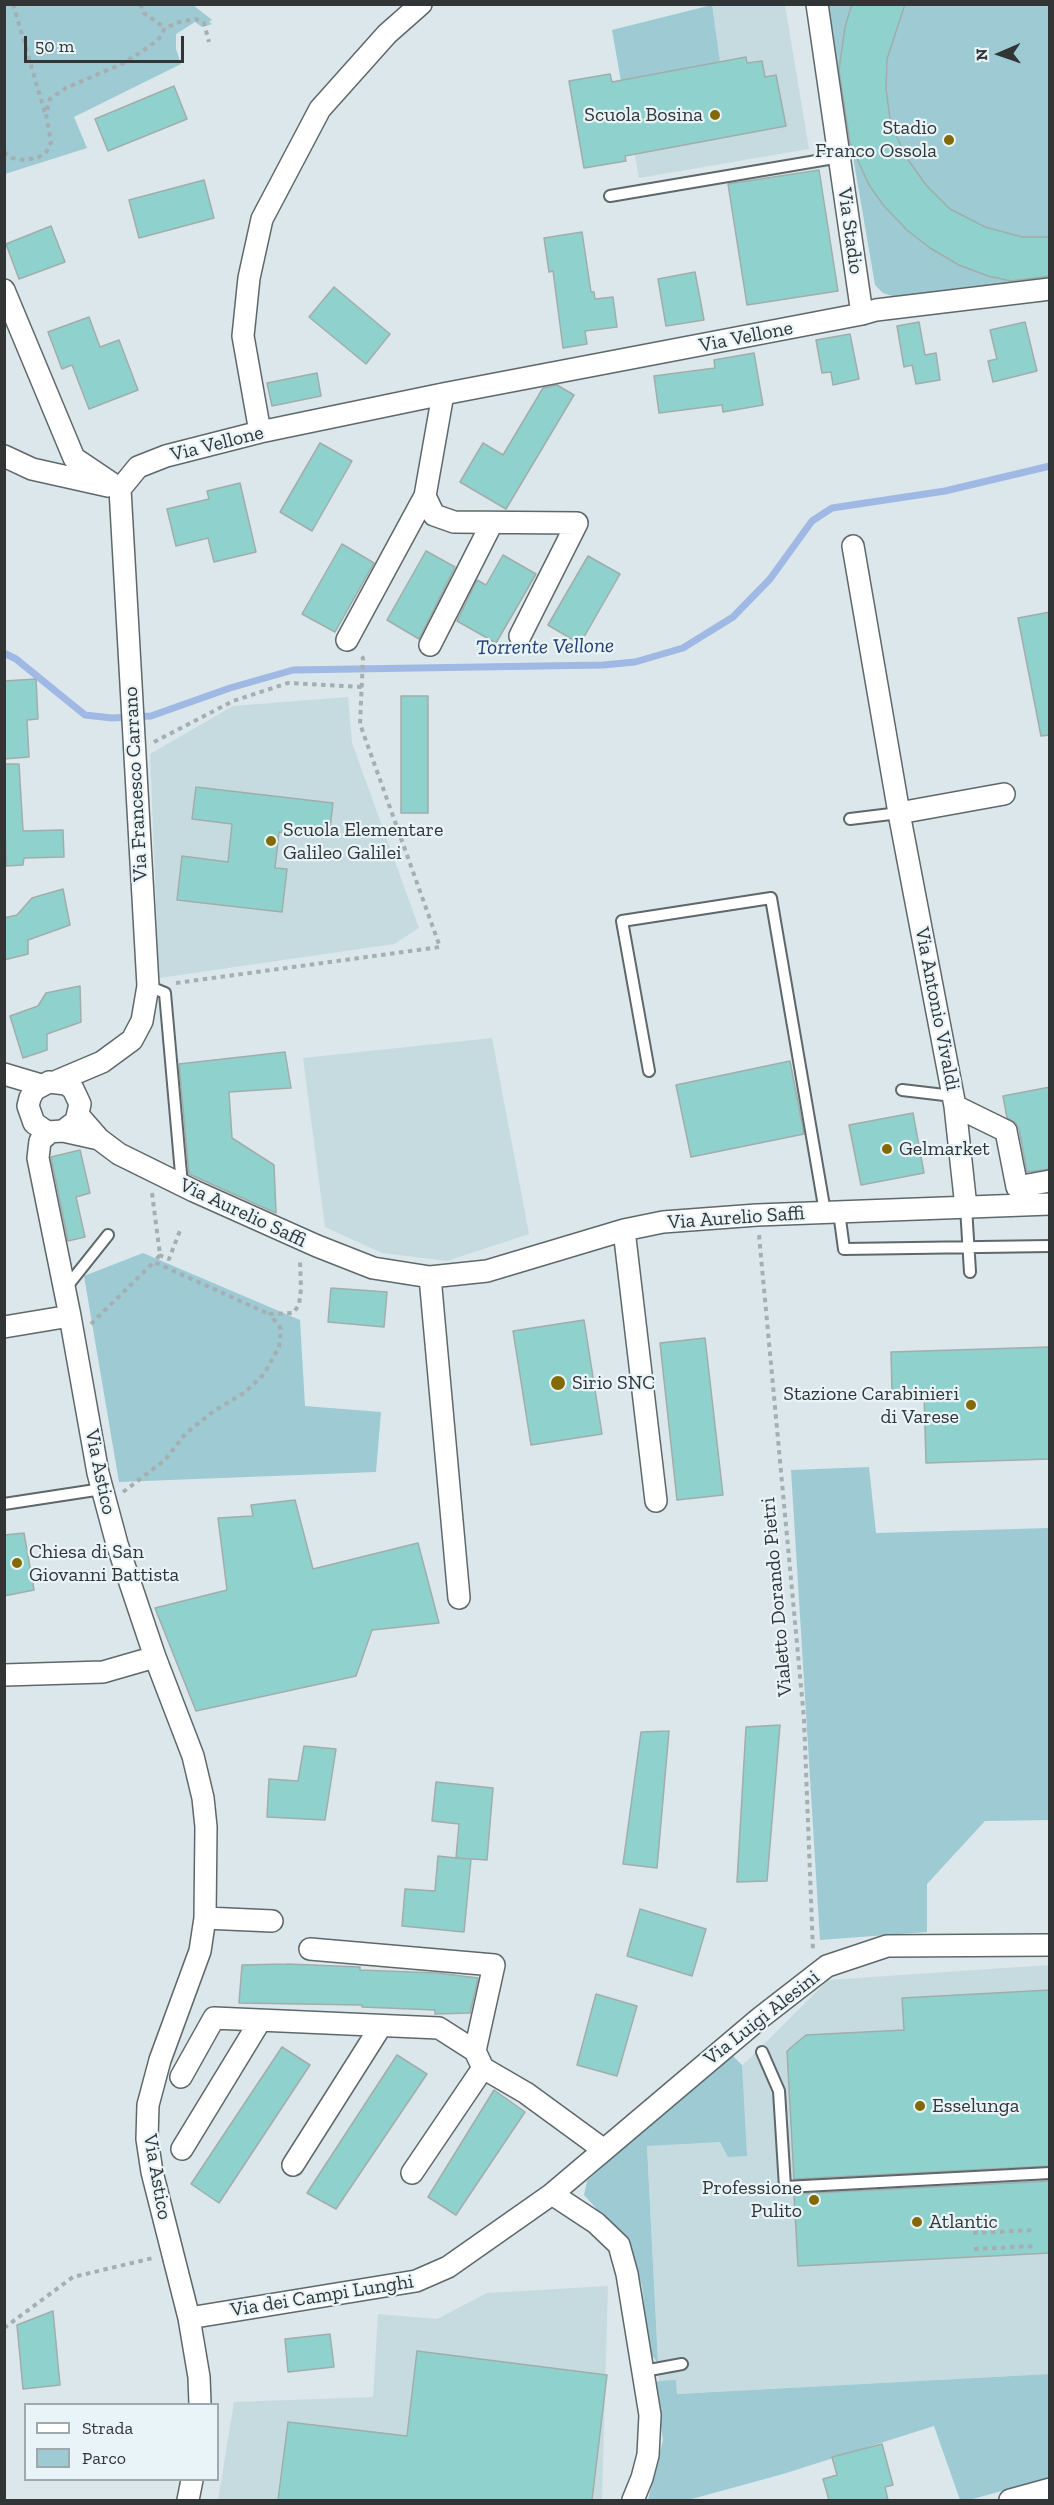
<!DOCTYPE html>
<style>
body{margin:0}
#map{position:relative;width:1054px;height:2505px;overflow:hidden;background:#dbe7ea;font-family:"Zilla Slab",serif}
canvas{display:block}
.frame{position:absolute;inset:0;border:6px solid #313536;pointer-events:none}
.legend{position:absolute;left:24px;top:2403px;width:195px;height:78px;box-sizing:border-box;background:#e8f4f7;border:2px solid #9fa8aa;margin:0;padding:8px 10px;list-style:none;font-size:18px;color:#313536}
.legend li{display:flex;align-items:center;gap:12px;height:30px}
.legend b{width:30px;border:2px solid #9fa8aa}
.north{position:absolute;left:970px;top:24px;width:60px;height:60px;-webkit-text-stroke:4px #e8f4f7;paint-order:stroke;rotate:268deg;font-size:16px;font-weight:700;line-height:24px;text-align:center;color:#313536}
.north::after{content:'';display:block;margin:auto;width:21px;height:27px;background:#313536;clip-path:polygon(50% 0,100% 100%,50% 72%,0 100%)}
.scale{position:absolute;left:24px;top:36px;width:160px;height:27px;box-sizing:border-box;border:3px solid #313536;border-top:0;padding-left:8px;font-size:18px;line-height:21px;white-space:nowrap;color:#313536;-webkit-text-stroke:4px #e8f4f7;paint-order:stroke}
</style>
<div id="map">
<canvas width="1054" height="2505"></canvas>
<div class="frame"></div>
<ul class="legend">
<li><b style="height:8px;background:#fff"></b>Strada</li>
<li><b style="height:16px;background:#9ecad4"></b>Parco</li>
</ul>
<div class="north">N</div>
<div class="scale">50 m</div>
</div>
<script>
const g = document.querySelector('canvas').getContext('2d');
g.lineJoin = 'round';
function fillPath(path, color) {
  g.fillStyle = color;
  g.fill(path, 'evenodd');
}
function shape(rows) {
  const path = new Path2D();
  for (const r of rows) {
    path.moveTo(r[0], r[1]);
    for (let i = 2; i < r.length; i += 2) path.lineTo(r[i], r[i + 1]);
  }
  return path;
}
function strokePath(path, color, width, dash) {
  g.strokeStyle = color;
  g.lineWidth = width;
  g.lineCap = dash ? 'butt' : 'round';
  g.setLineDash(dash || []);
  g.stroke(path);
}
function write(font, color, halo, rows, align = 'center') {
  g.font = font + ' "Zilla Slab",serif';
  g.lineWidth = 4.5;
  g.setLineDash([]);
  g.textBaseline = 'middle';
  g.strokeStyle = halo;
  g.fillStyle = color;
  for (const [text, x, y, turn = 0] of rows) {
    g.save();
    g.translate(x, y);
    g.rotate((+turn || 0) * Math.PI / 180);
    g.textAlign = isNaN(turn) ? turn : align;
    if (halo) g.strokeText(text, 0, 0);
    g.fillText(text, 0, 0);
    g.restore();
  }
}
const built = shape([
 [712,5,785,5,809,149,639,178,612,30],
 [348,697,352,743,419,928,394,944,159,978,150,754,233,706],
 [492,1038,529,1234,447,1261,382,1253,325,1227,303,1058],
 [1049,1965,1049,2374,676,2394,659,2381,647,2146,748,2060,828,1980],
 [608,2286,602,2500,218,2500,234,2402,373,2397,378,2314,437,2319,487,2293]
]);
const green = shape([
 [5,4,193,5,212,20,209,22,212,24,202,27,195,22,176,34,176,49,181,64,74,117,87,148,5,174],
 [712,5,720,62,621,81,612,30],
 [827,5,1049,5,1049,278,898,298,883,293,875,285],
 [143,1253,300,1320,305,1406,381,1412,376,1472,119,1482,84,1276],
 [869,1467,876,1533,1049,1528,1049,1820,985,1821,927,1884,927,1932,820,1940,791,1470],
 [732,2055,742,2065,747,2156,728,2157,720,2142,647,2146,658,2363,649,2352,642,2286,636,2265,627,2242,584,2195,587,2181,651,2123],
 [1049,2374,1049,2478,969,2500,960,2500,934,2426,783,2474,688,2500,648,2500,663,2440,654,2383,659,2381,676,2380,677,2394]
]);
const stream = shape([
 [4,653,16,659,85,715,112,718,151,716,230,688,293,670,603,665,635,662,683,648,733,617,770,579,812,521,832,508,945,491,1050,466]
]);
const building = shape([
 [852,4,905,4,887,59,886,89,890,119,904,154,926,185,950,209,985,227,1022,237,1050,237,1050,276,1011,281,988,276,959,265,930,248,907,230,884,206,869,185,850,143,839,70,845,27,852,4],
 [746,57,747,63,762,61,765,77,776,75,786,126,625,156,626,161,584,168,569,81,610,74,612,82,746,57],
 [174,86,187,119,108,151,95,119,174,86],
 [819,170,838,291,747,305,728,184,819,170],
 [204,180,214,218,139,238,129,200,204,180],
 [51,226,65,262,19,279,6,244,51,226],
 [582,232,591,292,594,292,595,299,613,297,617,327,585,331,587,344,563,348,553,271,549,272,544,238,582,232],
 [695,272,704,320,666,326,658,279,695,272],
 [334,287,390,334,366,364,309,317,334,287],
 [89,317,100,347,119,340,138,390,89,409,72,365,62,369,48,332,89,317],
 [919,322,925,355,936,353,940,380,916,384,912,365,904,367,897,326,919,322],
 [1025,322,1037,371,993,382,988,361,997,359,990,330,1025,322],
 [850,334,859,379,833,385,831,372,822,373,816,340,850,334],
 [754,353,763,405,723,412,722,405,659,413,654,376,715,368,714,360,754,353],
 [317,373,321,396,272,406,267,383,317,373],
 [557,385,574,395,506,509,460,482,483,443,503,455,543,388,557,385],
 [320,443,352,461,312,531,280,512,320,443],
 [240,483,256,552,214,562,208,538,176,546,167,509,209,499,207,491,240,483],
 [342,544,374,563,335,632,302,614,342,544],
 [426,551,455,567,419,639,387,620,426,551],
 [503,555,536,574,496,643,457,621,477,580,486,585,503,555],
 [588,556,620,574,580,644,548,625,588,556],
 [1050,612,1050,735,1041,736,1018,618,1050,612],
 [36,679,38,719,27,720,29,757,4,759,4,681,36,679],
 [401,696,428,696,428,813,401,813,401,696],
 [4,764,19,764,23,831,63,830,64,857,24,858,23,865,6,866,4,764],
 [196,787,333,803,329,837,279,832,275,868,287,869,282,912,177,900,182,856,228,862,232,824,192,819,196,787],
 [63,889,70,925,28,940,28,954,4,960,4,918,17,915,32,898,63,889],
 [80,986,81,1022,47,1034,47,1050,23,1058,10,1016,38,1006,46,993,80,986],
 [285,1052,291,1088,229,1092,232,1138,274,1165,276,1213,189,1174,179,1064,285,1052],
 [790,1061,804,1134,691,1157,676,1085,790,1061],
 [1050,1087,1050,1169,1027,1172,1019,1129,1016,1123,1007,1118,1003,1096,1050,1087],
 [913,1113,924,1173,861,1185,849,1125,913,1113],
 [80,1150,90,1193,76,1197,85,1237,68,1241,51,1157,80,1150],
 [331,1288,387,1292,384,1327,328,1322,331,1288],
 [584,1320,602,1434,531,1445,513,1331,584,1320],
 [705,1338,723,1495,677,1500,660,1343,705,1338],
 [1050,1347,1050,1459,926,1463,924,1392,892,1393,891,1352,1050,1347],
 [295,1500,313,1569,418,1543,439,1623,372,1630,356,1676,196,1711,155,1608,227,1590,218,1518,253,1516,251,1505,295,1500],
 [24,1533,34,1590,4,1596,4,1535,24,1533],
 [780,1725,767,1881,737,1882,746,1727,780,1725],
 [669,1731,657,1868,623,1864,641,1732,669,1731],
 [304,1746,336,1749,325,1820,267,1817,269,1779,298,1781,304,1746],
 [436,1782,493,1788,487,1860,457,1858,471,1859,464,1932,402,1926,405,1889,435,1891,438,1856,456,1858,459,1824,432,1821,436,1782],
 [640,1909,706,1929,692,1976,627,1956,640,1909],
 [287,1964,360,1967,360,1970,437,1973,478,1978,470,2013,435,2014,435,2010,362,2007,362,2005,239,2003,242,1965,287,1964],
 [1050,1990,1050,2166,794,2179,787,2051,806,2035,904,2030,902,1998,1050,1990],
 [596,1994,637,2006,617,2076,577,2065,596,1994],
 [282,2047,310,2065,219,2203,191,2184,282,2047],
 [397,2055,427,2074,336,2209,307,2193,397,2055],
 [494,2090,525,2112,456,2215,428,2197,494,2090],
 [1050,2181,1050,2253,798,2266,794,2194,1050,2181],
 [53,2311,60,2385,23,2389,17,2325,53,2311],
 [330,2334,334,2367,288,2372,285,2339,330,2334],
 [417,2351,607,2375,592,2500,278,2500,288,2422,407,2436,417,2351],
 [882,2444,893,2485,885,2487,888,2500,829,2500,823,2479,837,2475,832,2457,882,2444]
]);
const path = shape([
 [13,4,45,113],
 [140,4,144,13,165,28],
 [4,152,12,158,25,160,39,157,47,151,51,142,46,114,50,99,66,88,124,63,144,50,158,40,165,28,179,22,196,19,204,23,209,42],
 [154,742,233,701,288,683,362,687],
 [176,983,440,947,360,724,363,658,360,654],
 [152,1193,160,1255,154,1262],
 [759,1235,804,1719,813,1951],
 [159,1255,169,1259,181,1228],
 [91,1324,154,1262,269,1314],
 [123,1492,165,1460,186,1433,214,1411,244,1393,264,1374,279,1347,281,1329,270,1314,293,1313,299,1305,301,1289,300,1260],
 [973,2233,1035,2230],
 [974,2249,1036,2246],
 [4,2328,73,2277,153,2258]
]);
const lane = shape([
 [610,196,840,157],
 [850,819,899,813],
 [148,986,165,993,182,1185],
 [649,1071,622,921,771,898,825,1212],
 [902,1090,953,1096],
 [966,1207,970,1272],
 [839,1212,844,1249,1050,1246],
 [65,1289,108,1235],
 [4,1504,102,1489],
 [762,2052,779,2091,785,2187,1050,2173],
 [644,2371,682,2364]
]);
const street = shape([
 [817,4,862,314],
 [4,290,74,458,120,489],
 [443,394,425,496,434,515,454,522,577,523,520,636],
 [260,432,243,336,249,278,262,219,320,109,387,34,421,4],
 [4,456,32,469,108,486],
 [120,489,138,467,166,456,260,432,443,394,862,314,876,310,1050,289],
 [853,546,899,813,955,1106,966,1207],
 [347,640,425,496],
 [430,645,492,523],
 [899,813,1004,794],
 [4,1074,41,1085],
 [57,1081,102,1062,132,1040,142,1021,148,986,120,489],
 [955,1106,1006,1131,1017,1187,1050,1181],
 [78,1115,99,1139,119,1154,194,1191,317,1246,373,1268,430,1277,487,1271,624,1230,663,1222,757,1215,1050,1204],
 [63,1131,76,1121,80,1104,73,1089,66,1084,49,1082,34,1090,30,1098,28,1106,34,1123,47,1132,63,1131,99,1139],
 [50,1132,40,1141,38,1158,70,1316,98,1473,117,1544,155,1657,193,1756,203,1798,206,1827,205,1918,200,1951,160,2060,148,2105,147,2139,152,2172,189,2318,199,2377,200,2404],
 [624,1230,656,1501],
 [430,1277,459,1598],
 [4,1327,70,1316],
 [4,1675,103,1672,155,1657],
 [205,1918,272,1921],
 [310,1949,494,1965,475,2051],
 [181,2077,214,2018,439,2028,475,2051,483,2068,526,2093,604,2150],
 [182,2149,260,2021],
 [293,2165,381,2026],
 [412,2173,483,2068],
 [552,2194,760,2018,827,1966,887,1946,1050,1945],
 [189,2318,416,2281,448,2267,552,2194,596,2223,619,2245,627,2274,650,2415,648,2455,642,2478,633,2500],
 [188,2500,192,2480],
 [1010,2500,1050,2489]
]);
const markers = [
 [715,115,6,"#836a05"],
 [949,140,6,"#836a05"],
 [271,841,6,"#836a05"],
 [887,1149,6,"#836a05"],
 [558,1383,8,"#836a05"],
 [971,1405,6,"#836a05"],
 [17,1563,6,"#836a05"],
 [920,2106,6,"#836a05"],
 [814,2200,6,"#836a05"],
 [917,2222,6,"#836a05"]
];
const poiNames = [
 ["Scuola Bosina",703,115,"right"],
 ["Stadio",937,128,"right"],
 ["Franco Ossola",937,151,"right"],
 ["Scuola Elementare",283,830],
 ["Galileo Galilei",283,853],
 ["Gelmarket",899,1149],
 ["Sirio SNC",572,1383],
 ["Stazione Carabinieri",959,1394,"right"],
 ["di Varese",959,1417,"right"],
 ["Chiesa di San",29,1552],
 ["Giovanni Battista",29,1575],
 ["Esselunga",932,2106],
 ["Professione",802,2188,"right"],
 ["Pulito",802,2211,"right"],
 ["Atlantic",929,2222]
];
const streetNames = [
 ["Via Stadio",850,231,82],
 ["Via Vellone",746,337,-11],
 ["Via Vellone",217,444,-14],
 ["Via Francesco Carrano",136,784,-93],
 ["Via Antonio Vivaldi",937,1009,79],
 ["Via Aurelio Saffi",243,1213,25],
 ["Via Aurelio Saffi",736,1218,-4],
 ["Via Astico",100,1472,78],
 ["Vialetto Dorando Pietri",777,1597,-95],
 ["Via Luigi Alesini",762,2018,-38],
 ["Via Astico",157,2177,80],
 ["Via dei Campi Lunghi",322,2296,-9]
];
const waterNames = [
 ["Torrente Vellone",545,647,-1]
];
fillPath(built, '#c6dbe0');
fillPath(green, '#9ecad4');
strokePath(stream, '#a0b9e4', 7);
fillPath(building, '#8fd2cd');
strokePath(building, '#a1adab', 1.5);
strokePath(lane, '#5e686b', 14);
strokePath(street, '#5e686b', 24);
strokePath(path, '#a5afb1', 4, [4.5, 4.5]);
strokePath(lane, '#fff', 10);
strokePath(street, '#fff', 21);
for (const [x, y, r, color] of markers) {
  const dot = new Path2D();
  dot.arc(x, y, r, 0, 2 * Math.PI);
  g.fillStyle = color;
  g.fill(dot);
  strokePath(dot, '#e8f4f7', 2);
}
write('20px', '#313536', '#e8f4f7', poiNames, 'left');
write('20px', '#313536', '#e8f4f7', streetNames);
write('italic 21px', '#223e74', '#e8f4f7', waterNames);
</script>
